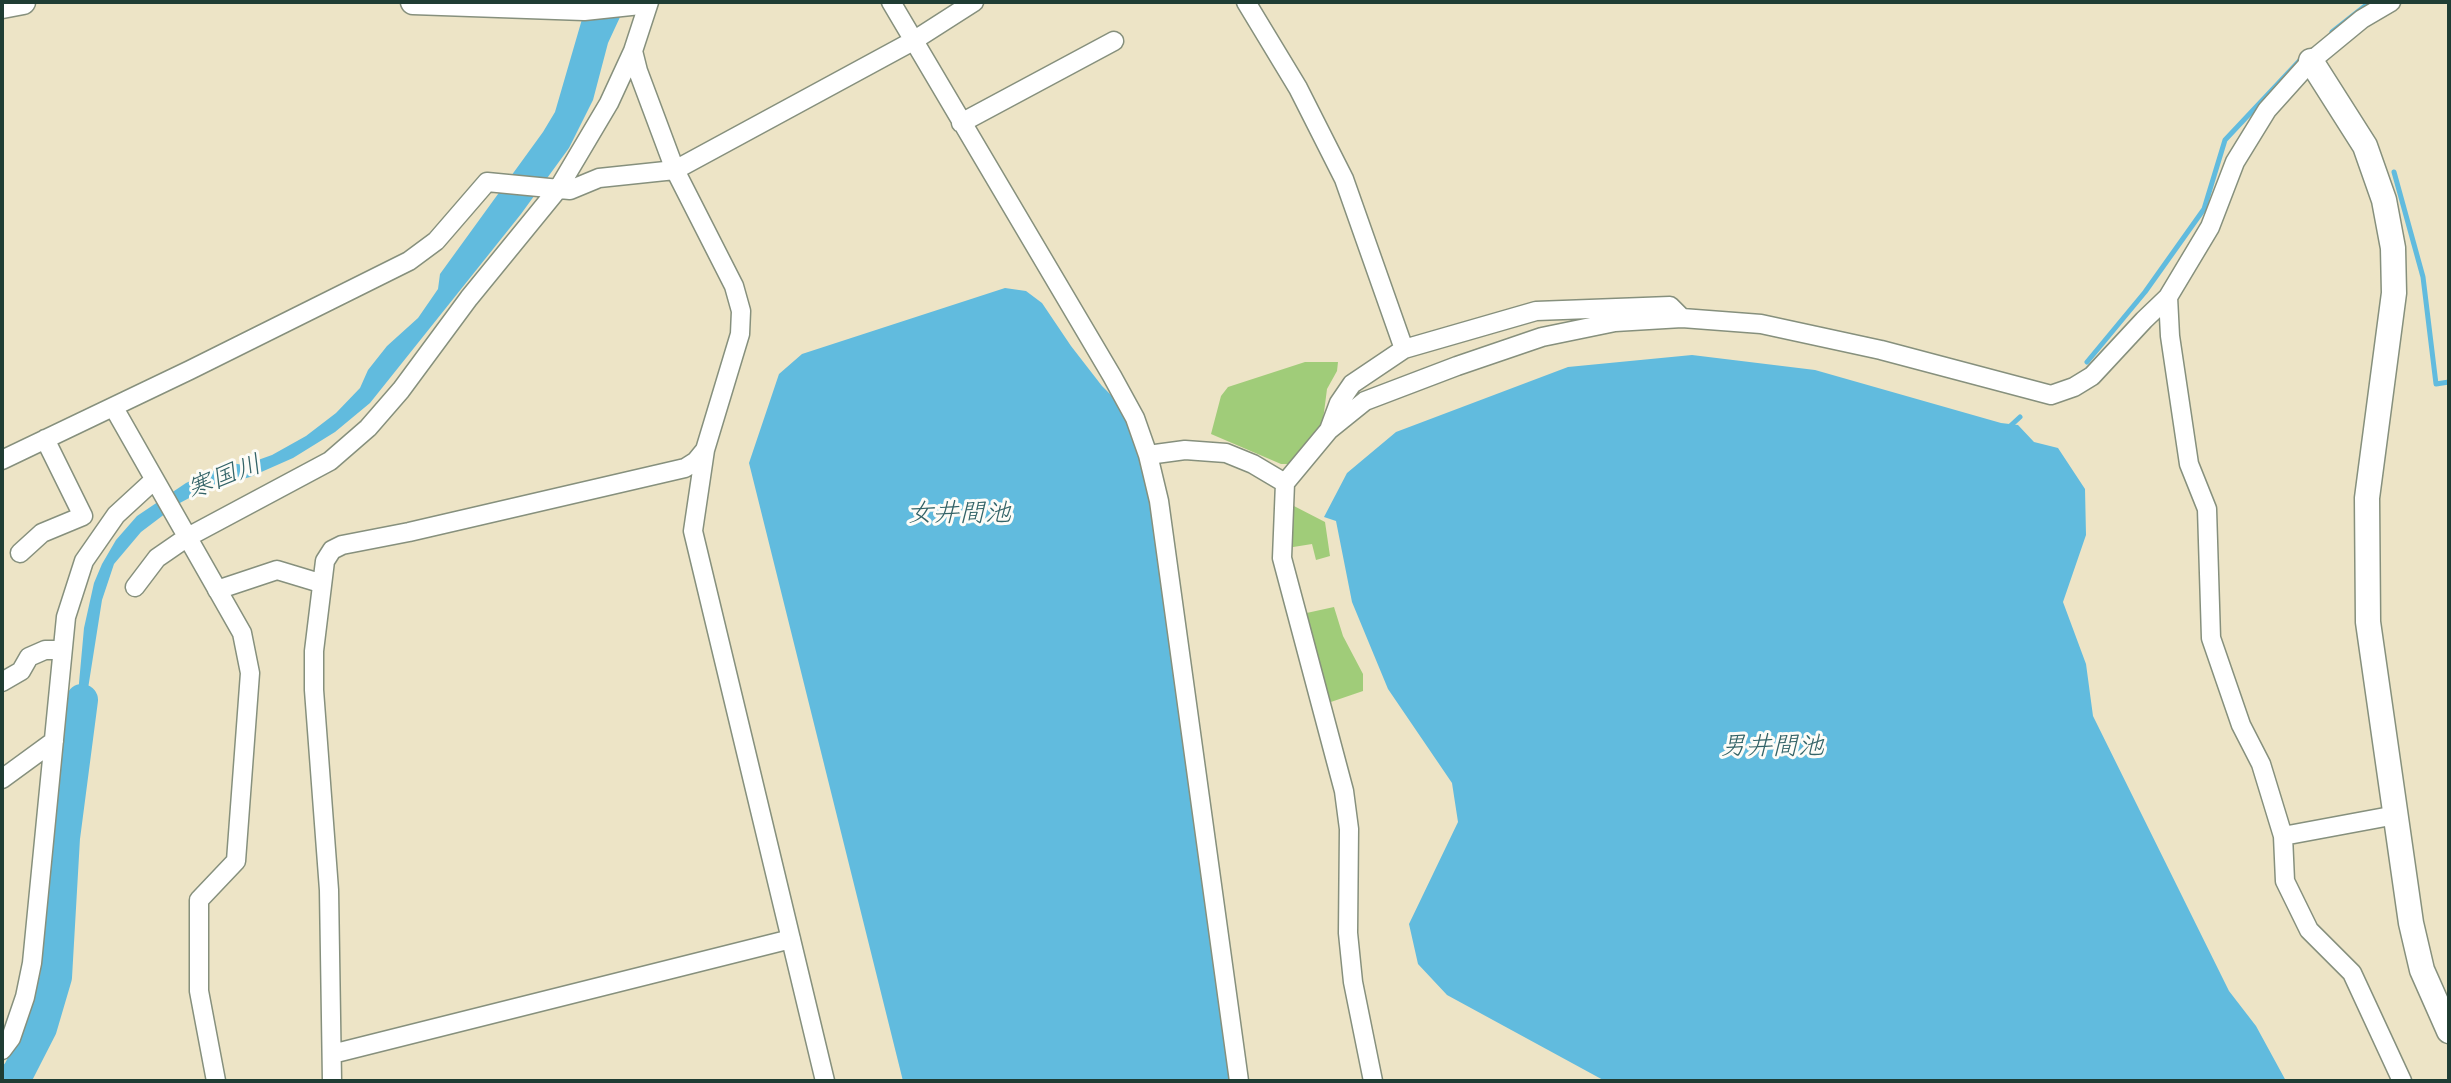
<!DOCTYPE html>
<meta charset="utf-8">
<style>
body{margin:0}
#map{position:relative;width:2451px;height:1083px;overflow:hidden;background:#ede4c6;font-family:"Architects Daughter",sans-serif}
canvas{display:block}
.frame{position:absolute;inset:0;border:4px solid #1f3d34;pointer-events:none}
</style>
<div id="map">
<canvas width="2451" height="1083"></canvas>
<div class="frame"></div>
</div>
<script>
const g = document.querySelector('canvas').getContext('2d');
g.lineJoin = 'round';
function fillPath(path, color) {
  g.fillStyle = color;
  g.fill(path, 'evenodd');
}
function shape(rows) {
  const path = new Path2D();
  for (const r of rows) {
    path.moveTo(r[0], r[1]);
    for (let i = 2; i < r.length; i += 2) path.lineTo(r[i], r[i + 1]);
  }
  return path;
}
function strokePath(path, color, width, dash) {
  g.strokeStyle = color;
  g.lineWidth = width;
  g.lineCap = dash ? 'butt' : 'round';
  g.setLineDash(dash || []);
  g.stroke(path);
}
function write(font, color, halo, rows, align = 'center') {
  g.font = font + ' "Architects Daughter","Klee One",sans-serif';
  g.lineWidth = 6;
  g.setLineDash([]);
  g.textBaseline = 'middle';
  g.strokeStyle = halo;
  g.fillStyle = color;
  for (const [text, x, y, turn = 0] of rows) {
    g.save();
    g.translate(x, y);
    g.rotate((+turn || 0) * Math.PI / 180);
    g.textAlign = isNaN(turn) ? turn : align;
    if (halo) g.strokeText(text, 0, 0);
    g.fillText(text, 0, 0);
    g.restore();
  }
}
const green = shape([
 [1305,362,1338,362,1337,371,1327,389,1322,428,1292,464,1281,464,1211,434,1221,396,1228,387],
 [1292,505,1325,522,1330,556,1316,560,1312,544,1287,548],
 [1334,607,1343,636,1363,674,1363,691,1325,704,1302,614]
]);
const water = shape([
 [587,2,627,2,608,43,593,100,569,148,521,214,370,403,335,432,293,458,250,477,204,490,178,504,141,532,114,564,102,600,81,733,73,749,84,628,94,583,102,564,116,540,137,516,186,483,231,463,244,465,272,455,306,436,336,413,360,388,368,370,387,346,418,318,438,289,440,274,543,132,555,112],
 [1005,288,1026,291,1042,303,1071,346,1102,386,1124,408,1144,465,1234,1081,903,1081,749,463,779,374,802,354],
 [1692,355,1815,370,2001,423,2018,425,2034,442,2058,448,2085,489,2086,535,2063,602,2086,664,2093,716,2229,991,2256,1026,2286,1081,1605,1081,1447,995,1418,964,1409,924,1458,822,1452,783,1388,689,1352,602,1336,521,1324,517,1347,473,1396,432,1568,367]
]);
const stream = shape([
 [2332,32,2370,2],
 [2394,172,2423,277,2436,384,2449,382],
 [2087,362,2145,292,2204,209,2225,140,2303,57],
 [2007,429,2020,417]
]);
const river = shape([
 [10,1081,18,1073,41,1028,56,977,64,838,82,700]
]);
const minor = shape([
 [891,2,1112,376,1135,418,1148,455,1159,501,1239,1081],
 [1246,2,1298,88,1344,179,1404,349],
 [961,123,1114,41],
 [2168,297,2170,336,2189,464,2207,509,2211,638,2241,725,2261,764,2283,836,2285,881,2309,930,2352,973,2402,1081],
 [114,408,242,633,250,673,236,861,199,900,199,991,216,1081],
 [1329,430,1339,403,1352,384,1404,349,1536,311,1670,306,1682,318],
 [705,450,693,531,825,1081],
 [1148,455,1185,450,1226,453,1253,464,1285,483],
 [2,460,190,370,409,261,436,241,487,182,570,190,599,178,675,170,913,41,974,2],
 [20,553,42,533,83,516,45,439],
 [135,587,157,558,186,538,330,461,368,428,401,390,469,298,558,189,609,103,633,51],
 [217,590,277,570,320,583],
 [2,682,21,671,29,657,45,650,62,650],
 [2,779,54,741],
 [2283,836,2396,815],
 [2,1050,11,1038,25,997,32,963,66,617,84,561,116,515,153,481],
 [332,1054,791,939],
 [332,1081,329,890,314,690,314,651,325,561,332,550,342,545,409,532,685,468,696,461,705,450,740,334,741,311,734,286,675,170,638,71,633,51,649,2],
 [1373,1081,1353,982,1348,933,1349,829,1344,791,1282,558,1285,483,1329,430,1365,401,1457,366,1542,337,1615,322,1682,318,1761,324,1881,350,2051,395,2074,387,2092,376,2144,320,2168,297,2210,227,2235,162,2267,110,2311,61,2362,19,2391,2]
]);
const tertiary = shape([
 [413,2,584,8,640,2],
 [2,6,23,2],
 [2311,61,2365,146,2384,200,2393,248,2394,293,2367,498,2368,622,2411,923,2422,970,2449,1031]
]);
const waterNames = [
 ["寒国川",225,479,-21],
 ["女井間池",959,516],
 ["男井間池",1772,749]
];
fillPath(green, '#a0cc79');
fillPath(water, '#61bbde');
strokePath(stream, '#61bbde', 5);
strokePath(river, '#61bbde', 32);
strokePath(minor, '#86907d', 21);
strokePath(tertiary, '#86907d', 27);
strokePath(minor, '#fff', 18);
strokePath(tertiary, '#fff', 24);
write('italic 26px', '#336367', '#fdfcf7', waterNames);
</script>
